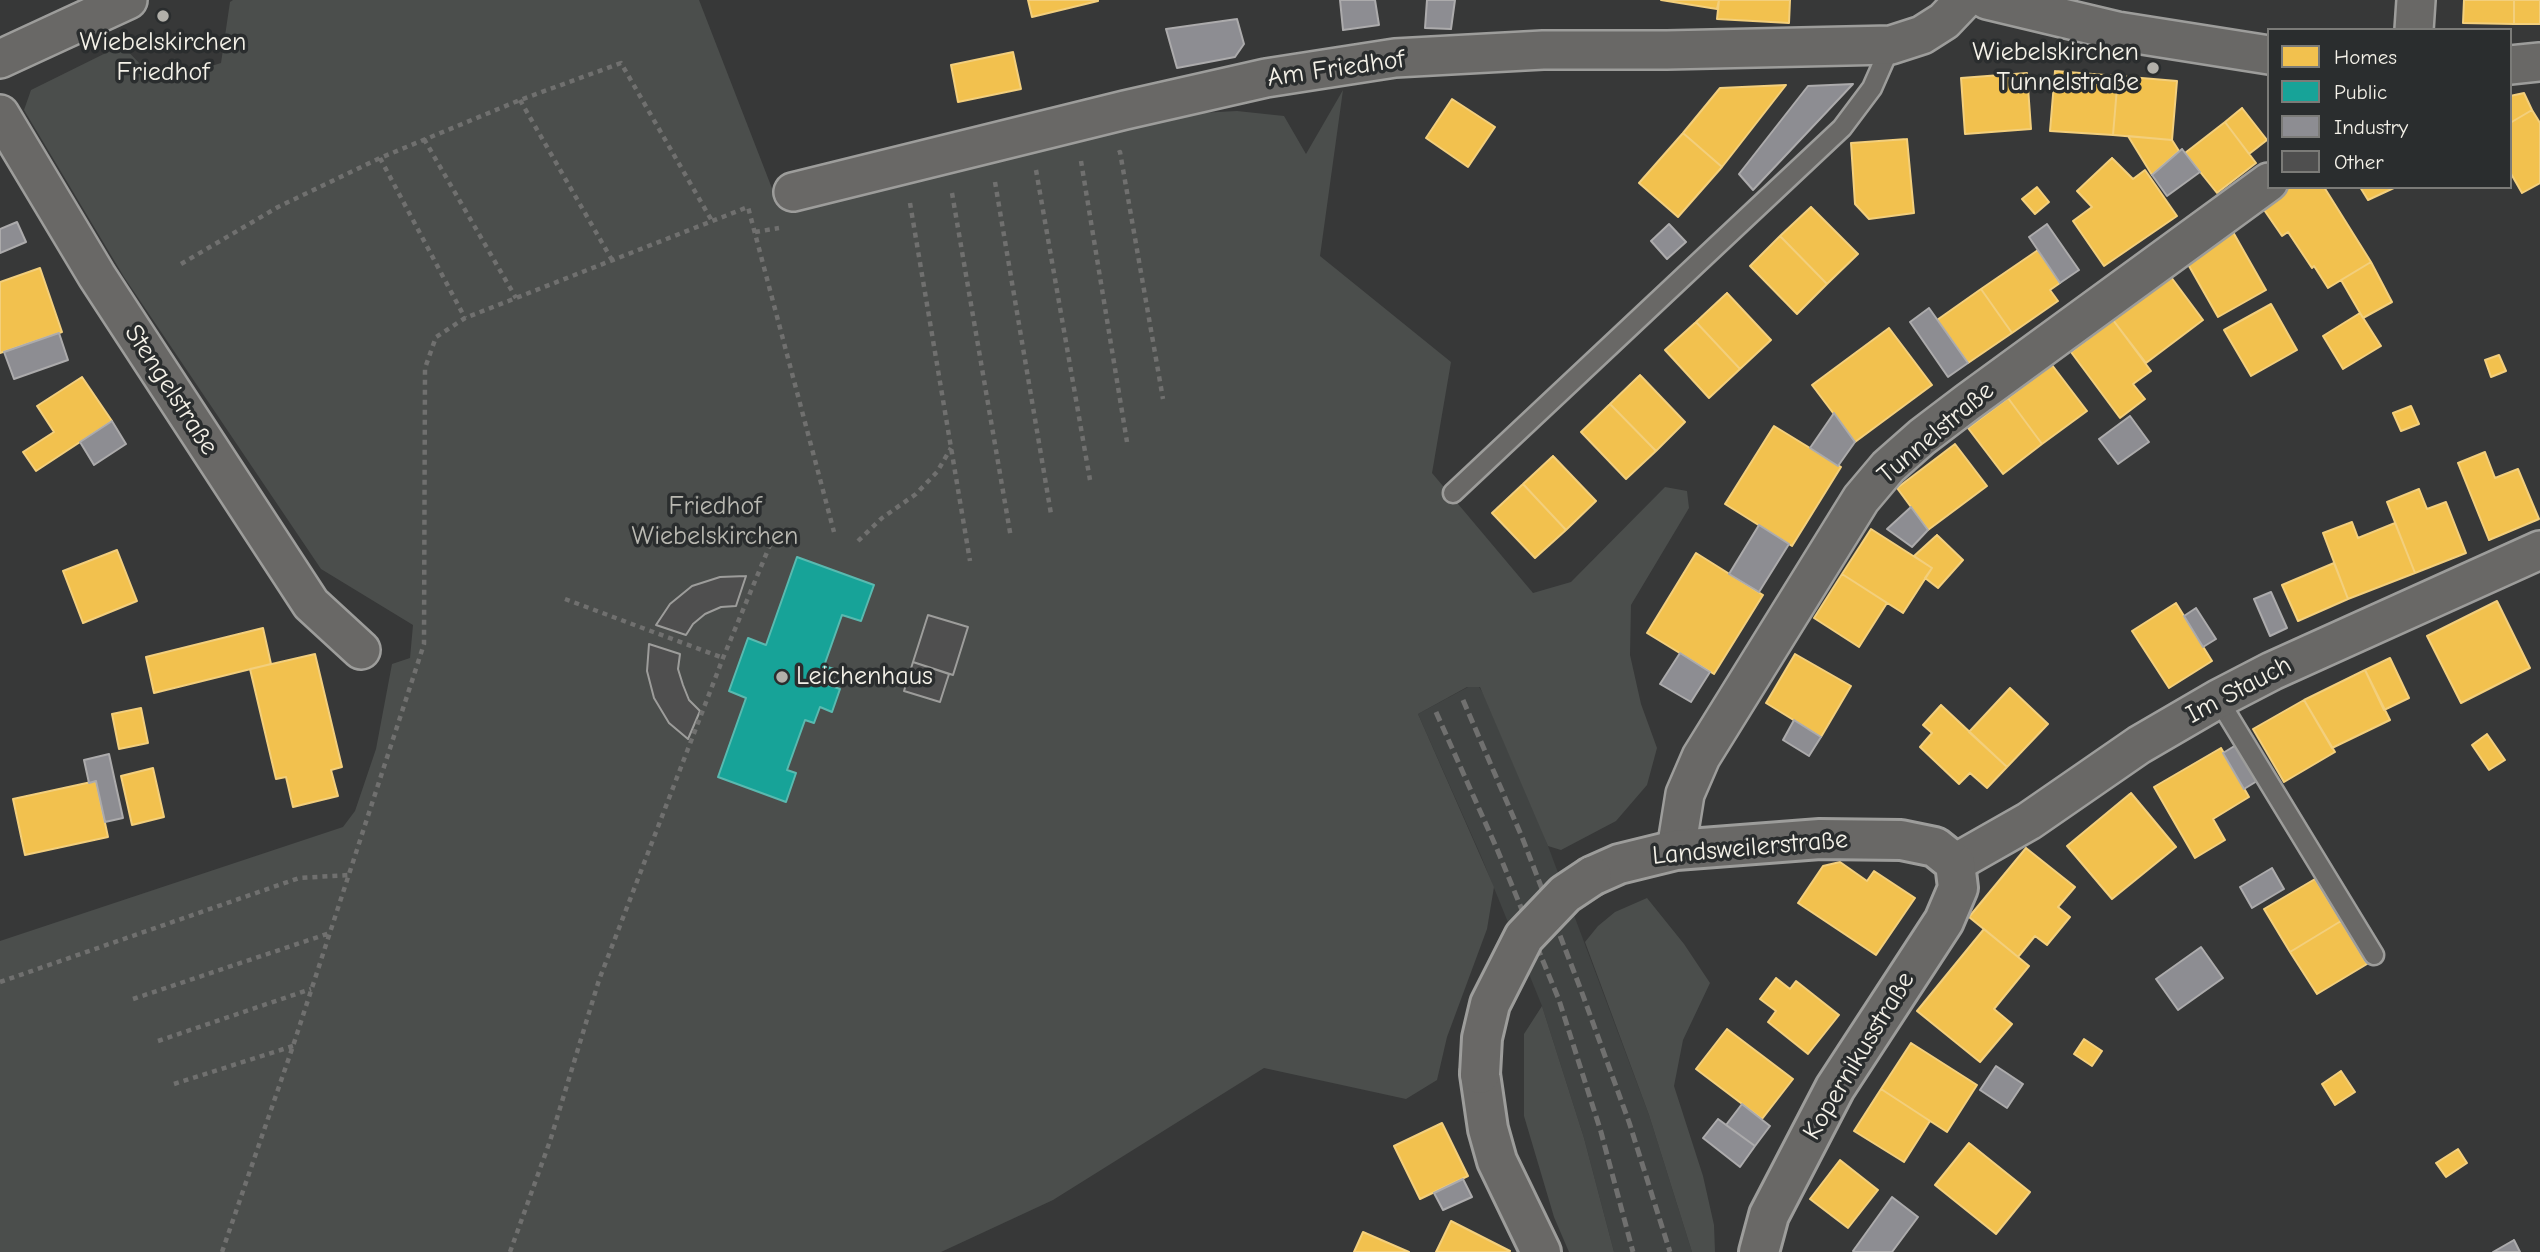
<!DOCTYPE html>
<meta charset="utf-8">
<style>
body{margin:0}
#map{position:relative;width:2540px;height:1252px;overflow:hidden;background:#373838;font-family:"Comic Neue",sans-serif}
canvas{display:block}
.legend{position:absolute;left:2267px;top:28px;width:245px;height:161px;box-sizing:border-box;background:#2a2d2e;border:2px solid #7b7b78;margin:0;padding:9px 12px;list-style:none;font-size:21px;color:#f4f1e8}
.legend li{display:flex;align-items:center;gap:14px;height:35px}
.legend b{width:35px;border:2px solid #7b7b78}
</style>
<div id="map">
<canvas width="2540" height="1252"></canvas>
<ul class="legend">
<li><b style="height:19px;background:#f2c14e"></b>Homes</li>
<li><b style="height:19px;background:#17a398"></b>Public</li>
<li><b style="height:19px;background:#8d8d92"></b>Industry</li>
<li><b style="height:19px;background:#4f4f4f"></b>Other</li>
</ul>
</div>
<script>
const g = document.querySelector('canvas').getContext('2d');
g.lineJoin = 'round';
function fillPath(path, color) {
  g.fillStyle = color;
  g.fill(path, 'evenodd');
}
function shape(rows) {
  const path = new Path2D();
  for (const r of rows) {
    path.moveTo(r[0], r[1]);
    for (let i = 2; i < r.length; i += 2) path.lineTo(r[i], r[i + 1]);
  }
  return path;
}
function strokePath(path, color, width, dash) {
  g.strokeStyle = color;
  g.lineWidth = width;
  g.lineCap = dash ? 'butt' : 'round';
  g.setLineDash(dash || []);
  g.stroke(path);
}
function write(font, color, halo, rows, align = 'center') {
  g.font = font + ' "Comic Neue",sans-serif';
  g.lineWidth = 7;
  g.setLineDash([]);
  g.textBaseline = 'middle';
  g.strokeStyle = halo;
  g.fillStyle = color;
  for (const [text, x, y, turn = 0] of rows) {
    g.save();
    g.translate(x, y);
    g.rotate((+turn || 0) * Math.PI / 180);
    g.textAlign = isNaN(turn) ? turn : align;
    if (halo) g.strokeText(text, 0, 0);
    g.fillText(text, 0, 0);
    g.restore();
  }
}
const built = shape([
 [1468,687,1479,687,1483,693,1542,830,1649,1115,1692,1252,1614,1252,1584,1138,1542,1006,1481,856,1418,714]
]);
const green = shape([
 [233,0,699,0,780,209,1199,113,1237,111,1284,116,1306,154,1343,90,1320,256,1451,362,1432,473,1533,593,1571,582,1665,487,1687,491,1689,508,1631,605,1630,655,1641,704,1657,748,1647,785,1616,821,1561,850,1548,846,1480,687,1467,687,1418,714,1494,887,1487,929,1447,1037,1437,1080,1406,1099,1264,1068,1053,1200,941,1252,0,1252,0,941,343,827,355,811,376,749,392,664,410,658,413,625,321,569,124,277,24,110,31,90,122,45,158,83,221,63,230,2],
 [1647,898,1684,944,1710,983,1683,1040,1674,1086,1703,1176,1714,1225,1715,1252,1692,1252,1649,1115,1585,942,1598,926,1615,912],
 [1542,1006,1584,1138,1614,1252,1569,1252,1554,1217,1524,1116,1524,1034]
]);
const homes = shape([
 [1028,0,1098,0,1098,1,1032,17,1028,0],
 [1661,0,1719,0,1717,9,1661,0],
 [1719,0,1790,0,1789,23,1717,19,1719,0],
 [2464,0,2514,0,2514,24,2463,23,2464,0],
 [2514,0,2540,0,2540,24,2514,24,2514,0],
 [1013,52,1021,89,958,102,951,65,1013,52],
 [2055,71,2118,76,2113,135,2050,131,2055,71],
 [2027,73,2031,129,1965,134,1961,78,2027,73],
 [2118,76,2177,81,2172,140,2113,135,2118,76],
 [1786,85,1722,167,1683,133,1720,88,1786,85],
 [2524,93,2532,110,2510,123,2510,96,2524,93],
 [1452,99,1495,127,1468,167,1426,138,1452,99],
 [2242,108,2267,140,2249,154,2225,122,2242,108],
 [2532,110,2540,123,2540,183,2522,193,2510,172,2510,123,2532,110],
 [2225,122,2256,163,2217,193,2185,153,2225,122],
 [1683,133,1722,167,1678,217,1639,183,1683,133],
 [2128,136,2172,140,2179,151,2152,175,2128,136],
 [1907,139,1914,213,1869,219,1855,204,1851,143,1907,139],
 [2112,158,2133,179,2145,170,2177,216,2104,266,2073,221,2092,207,2077,191,2112,158],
 [2037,187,2049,202,2035,214,2022,199,2037,187],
 [2286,187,2324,187,2371,262,2328,288,2314,266,2312,268,2288,232,2282,236,2260,204,2286,187],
 [2360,187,2396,187,2368,200,2360,187],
 [1811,207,1858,254,1827,284,1780,236,1811,207],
 [2233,232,2266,290,2218,317,2185,259,2233,232],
 [1780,236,1827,284,1797,314,1750,266,1780,236],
 [2038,250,2060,283,2050,290,2058,301,2012,333,1981,289,2038,250],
 [2371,262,2392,302,2363,318,2341,280,2371,262],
 [40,268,62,332,0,353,0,282,40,268],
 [2171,277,2203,320,2146,363,2113,320,2171,277],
 [1981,289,2012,333,1968,363,1937,320,1981,289],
 [1727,293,1771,340,1740,369,1696,322,1727,293],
 [2271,304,2297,350,2251,376,2224,330,2271,304],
 [2360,313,2381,346,2343,369,2323,336,2360,313],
 [2113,320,2151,371,2133,384,2145,399,2120,418,2071,352,2113,320],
 [1696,322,1740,369,1709,398,1665,350,1696,322],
 [1889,328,1932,385,1855,442,1812,385,1889,328],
 [2499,355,2506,371,2491,377,2485,360,2499,355],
 [2052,365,2087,411,2042,444,2008,398,2052,365],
 [1640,375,1685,422,1656,451,1610,404,1640,375],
 [82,377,112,421,36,471,23,452,54,432,37,406,82,377],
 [2008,398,2042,444,2003,474,1968,428,2008,398],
 [1610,404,1656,451,1626,479,1581,432,1610,404],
 [2411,406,2419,424,2401,431,2393,413,2411,406],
 [1774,426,1841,467,1792,546,1725,504,1774,426],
 [1955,444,1987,486,1928,530,1897,488,1955,444],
 [2485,452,2495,478,2518,469,2539,519,2489,540,2458,463,2485,452],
 [1553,456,1596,501,1566,530,1523,484,1553,456],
 [1523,484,1566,530,1535,558,1492,513,1523,484],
 [2419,489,2427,509,2446,502,2466,553,2415,573,2387,502,2419,489],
 [2352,522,2358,538,2395,523,2415,573,2348,599,2323,533,2352,522],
 [1871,529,1932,568,1903,613,1842,574,1871,529],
 [1937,535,1963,560,1938,588,1925,578,1932,568,1914,556,1937,535],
 [117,550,137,601,83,623,63,571,117,550],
 [1696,553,1763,595,1714,674,1647,633,1696,553],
 [2334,563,2348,599,2298,621,2282,585,2334,563],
 [1842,574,1887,603,1859,647,1814,618,1842,574],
 [2497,601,2530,668,2461,703,2427,636,2497,601],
 [2176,603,2212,661,2169,688,2132,631,2176,603],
 [263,628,271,664,154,693,146,657,263,628],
 [315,654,342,767,331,770,338,796,293,807,286,777,276,779,250,669,315,654],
 [1795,654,1851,686,1821,737,1766,703,1795,654],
 [2390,658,2409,698,2384,710,2365,670,2390,658],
 [2365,670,2390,720,2332,748,2304,700,2365,670],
 [2010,688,2048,724,2007,767,1969,732,2010,688],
 [2304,700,2335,752,2284,782,2253,729,2304,700],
 [1941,705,2007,767,1987,788,1970,773,1959,784,1920,747,1932,733,1923,725,1941,705],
 [141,708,148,743,119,749,112,714,141,708],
 [2487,734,2505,760,2489,770,2472,745,2487,734],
 [2221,748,2249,797,2213,819,2225,840,2195,858,2154,787,2221,748],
 [153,768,164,817,132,825,121,776,153,768],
 [96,781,108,837,25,855,13,799,96,781],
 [2131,793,2176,847,2112,899,2067,846,2131,793],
 [2026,848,2075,887,2058,907,2070,917,2047,945,2035,936,2018,957,1969,917,2026,848],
 [1840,862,1867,881,1874,871,1915,898,1876,955,1798,903,1823,866,1840,862],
 [2315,879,2341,921,2290,952,2264,909,2315,879],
 [2341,921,2367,964,2317,994,2290,952,2341,921],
 [1984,929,2029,966,1994,1009,2012,1024,1980,1062,1917,1011,1984,929],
 [1776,978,1790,989,1796,981,1839,1015,1808,1054,1768,1022,1776,1011,1760,999,1776,978],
 [1727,1029,1793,1079,1762,1119,1696,1069,1727,1029],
 [2084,1039,2102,1051,2092,1066,2074,1054,2084,1039],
 [1911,1043,1977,1085,1947,1132,1881,1089,1911,1043],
 [2341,1071,2355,1092,2335,1105,2322,1084,2341,1071],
 [1881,1089,1930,1121,1904,1162,1854,1131,1881,1089],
 [1442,1123,1468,1176,1420,1199,1394,1146,1442,1123],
 [1969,1143,2030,1192,1996,1234,1935,1185,1969,1143],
 [2458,1149,2467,1163,2446,1177,2436,1163,2458,1149],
 [1840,1160,1878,1190,1848,1228,1810,1199,1840,1160],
 [1451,1221,1510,1251,1509,1252,1436,1252,1451,1221],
 [1363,1232,1409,1252,1354,1252,1363,1232]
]);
const public = shape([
 [797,557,874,585,861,621,842,615,824,666,834,669,828,685,840,689,832,712,820,707,814,723,805,720,787,770,796,773,786,802,718,777,746,698,729,691,748,638,766,645,797,557]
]);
const industry = shape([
 [1340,0,1375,0,1379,25,1343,30,1340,0],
 [1427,0,1455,0,1451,29,1425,28,1427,0],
 [1237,19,1244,44,1235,57,1177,68,1166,29,1237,19],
 [1853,84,1753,190,1739,174,1808,86,1853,84],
 [2182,149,2200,172,2167,196,2152,175,2182,149],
 [17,222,26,242,0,253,0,229,17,222],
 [1669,224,1686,242,1667,259,1651,241,1669,224],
 [2047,224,2079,270,2060,283,2029,237,2047,224],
 [1929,308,1968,363,1948,377,1910,322,1929,308],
 [59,333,68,360,14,379,4,352,59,333],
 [1834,413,1855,442,1838,466,1810,448,1834,413],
 [2130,416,2149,442,2118,464,2099,439,2130,416],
 [112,421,126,444,94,465,80,442,112,421],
 [1911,507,1928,530,1912,547,1887,529,1911,507],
 [1759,525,1789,544,1759,592,1729,574,1759,525],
 [2271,592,2287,628,2270,636,2254,599,2271,592],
 [2196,608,2216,639,2203,647,2184,616,2196,608],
 [1680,653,1710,672,1691,702,1660,684,1680,653],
 [1794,720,1821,737,1809,756,1783,740,1794,720],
 [2241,742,2262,778,2244,789,2223,753,2241,742],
 [109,754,123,818,105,822,96,781,89,783,84,760,109,754],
 [2272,868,2284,889,2252,908,2240,887,2272,868],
 [2201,947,2223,978,2178,1010,2156,979,2201,947],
 [1996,1066,2023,1084,2007,1108,1980,1090,1996,1066],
 [1742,1104,1770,1126,1755,1146,1726,1125,1742,1104],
 [1718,1119,1755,1146,1740,1167,1703,1138,1718,1119],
 [1463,1179,1472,1197,1443,1210,1434,1193,1463,1179],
 [1892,1197,1918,1217,1892,1252,1855,1252,1853,1251,1892,1197],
 [2514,1240,2520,1252,2493,1252,2514,1240]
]);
const building = shape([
 [746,576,736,606,721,607,705,614,693,624,686,635,656,625,670,604,692,586,720,577,746,576],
 [928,615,968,627,953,675,913,662,928,615],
 [649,644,680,654,678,669,683,685,689,700,700,711,688,739,669,723,654,698,647,671,649,644],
 [913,662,949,674,940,702,904,691,913,662]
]);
const path = shape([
 [520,100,612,260],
 [424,139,516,298],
 [1118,153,1120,152,1163,399],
 [380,158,465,318],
 [1081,161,1127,442],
 [1036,170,1090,480],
 [995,182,1051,514],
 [952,193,1011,538],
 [910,203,970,561],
 [755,232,779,228],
 [181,264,278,207,380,158,520,100,621,63,712,221],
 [858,541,882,518,916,494,937,472,951,448],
 [565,599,723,658],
 [0,982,299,878,349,875],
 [133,999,330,933],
 [158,1041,311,989],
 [174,1084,293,1046],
 [222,1252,293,1046,424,644,425,368,436,337,465,318,748,207,834,532],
 [510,1252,550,1141,599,980,723,658,775,533]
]);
const service = shape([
 [1453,493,1842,128,1872,88,1891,45],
 [2218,699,2374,955]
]);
const minor = shape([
 [1987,0,2117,31,2269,55],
 [2414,30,2416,0],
 [0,59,128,0],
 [2510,65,2540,62],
 [0,114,97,276,311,604,361,650],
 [793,192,1125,110,1266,78,1395,58,1543,50,1667,50,1891,45,1922,35,1944,21,1964,0],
 [1676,850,1685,794,1701,757,1861,499,1888,467,1922,437,1968,402,2269,182],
 [1955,863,2029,821,2139,745,2218,699,2272,671,2540,550]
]);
const tertiary = shape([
 [1592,876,1619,864,1676,850,1820,839,1901,840,1935,847,1955,863,1958,888,1944,921,1835,1088,1769,1215,1759,1252],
 [1480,1074,1488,1129,1497,1161,1541,1252]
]);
const rail = shape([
 [1463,700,1522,837,1581,990,1629,1122,1670,1252],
 [1436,712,1497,849,1559,1000,1601,1132,1633,1252]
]);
const tertiaryBridge = shape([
 [1480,1074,1482,1038,1490,1004,1524,937,1565,894,1592,876]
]);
const markers = [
 [163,16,7,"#b2b0aa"],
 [2153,68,7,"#b2b0aa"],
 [782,677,7,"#b2b0aa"]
];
const poiNames = [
 ["Wiebelskirchen",163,43],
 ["Friedhof",163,73],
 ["Wiebelskirchen",2139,53,"right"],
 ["Tunnelstraße",2139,83,"right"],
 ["Leichenhaus",796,677,"left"]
];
const streetNames = [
 ["Am Friedhof",1336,69,-8],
 ["Stengelstraße",171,390,57],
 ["Tunnelstraße",1936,433,-40],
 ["Im Stauch",2239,690,-28],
 ["Landsweilerstraße",1750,848,-5],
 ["Kopernikusstraße",1859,1056,-59]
];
const parkNames = [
 ["Friedhof",715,507],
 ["Wiebelskirchen",715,537]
];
fillPath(built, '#414443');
fillPath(green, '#4b4e4c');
fillPath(homes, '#f2c14e');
strokePath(homes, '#f3cf7c', 2);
fillPath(public, '#17a398');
strokePath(public, '#59bab0', 2);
fillPath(industry, '#8d8d92');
strokePath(industry, '#acabac', 2);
fillPath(building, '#4f4f4f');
strokePath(building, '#9d9d9b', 2);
strokePath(service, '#9d9d9b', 23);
strokePath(minor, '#9d9d9b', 42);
strokePath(tertiary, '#9d9d9b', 44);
strokePath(path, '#70706f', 4.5, [5, 5]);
strokePath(service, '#696866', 18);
strokePath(minor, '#696866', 37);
strokePath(tertiary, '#696866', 38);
strokePath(rail, '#70706f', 5, [10, 5]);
strokePath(tertiaryBridge, '#9d9d9b', 44, []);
strokePath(tertiaryBridge, '#696866', 38);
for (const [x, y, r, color] of markers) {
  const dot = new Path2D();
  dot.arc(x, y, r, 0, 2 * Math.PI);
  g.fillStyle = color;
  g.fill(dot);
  strokePath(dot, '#2a2d2e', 2.5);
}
write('26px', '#f4f1e8', '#2a2d2e', poiNames);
write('26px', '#f4f1e8', '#2a2d2e', streetNames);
write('26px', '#bab9b2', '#2a2d2e', parkNames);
</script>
